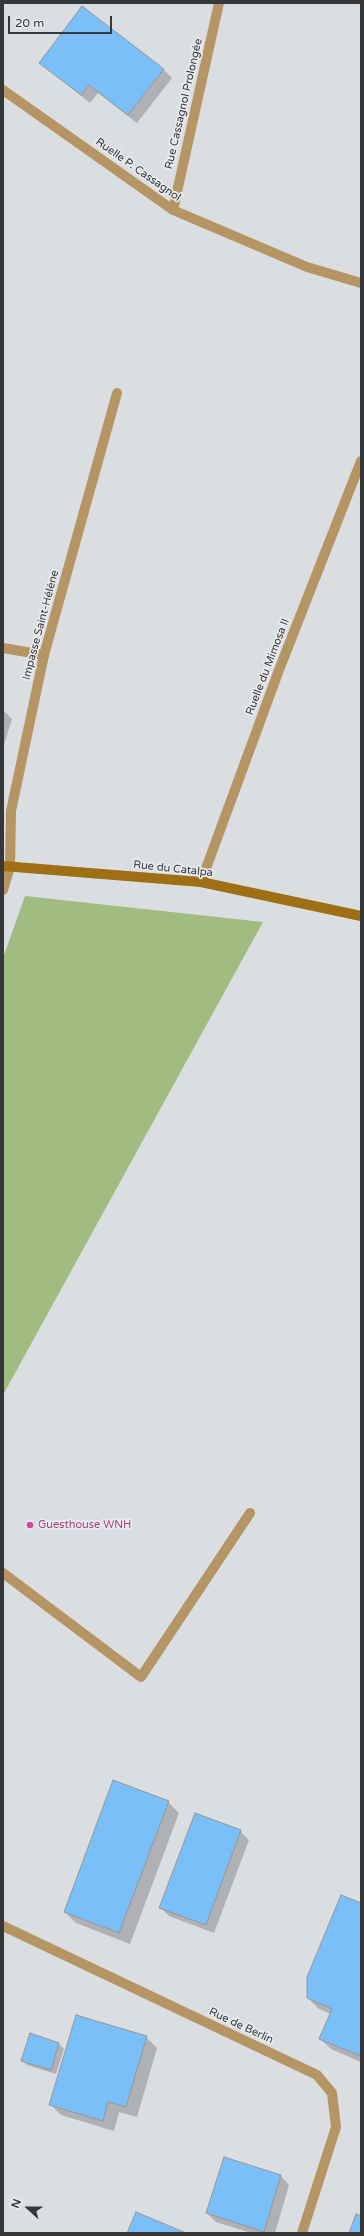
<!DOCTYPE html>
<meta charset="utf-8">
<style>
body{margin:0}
#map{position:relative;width:364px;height:2236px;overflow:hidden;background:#dbdee1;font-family:"Varela Round",sans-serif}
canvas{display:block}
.frame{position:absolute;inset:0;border:4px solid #363738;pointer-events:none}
.north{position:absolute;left:8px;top:2188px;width:40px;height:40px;-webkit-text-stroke:3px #e9ecee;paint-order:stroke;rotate:291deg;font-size:11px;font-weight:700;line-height:16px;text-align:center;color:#363738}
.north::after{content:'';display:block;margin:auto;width:14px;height:18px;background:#363738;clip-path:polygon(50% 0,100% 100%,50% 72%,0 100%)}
.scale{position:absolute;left:8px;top:16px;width:104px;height:18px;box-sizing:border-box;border:2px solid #363738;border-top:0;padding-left:5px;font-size:12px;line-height:14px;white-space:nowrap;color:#363738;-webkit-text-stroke:3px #e9ecee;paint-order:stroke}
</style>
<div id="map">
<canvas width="364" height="2236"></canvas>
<div class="frame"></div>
<div class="north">N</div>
<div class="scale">20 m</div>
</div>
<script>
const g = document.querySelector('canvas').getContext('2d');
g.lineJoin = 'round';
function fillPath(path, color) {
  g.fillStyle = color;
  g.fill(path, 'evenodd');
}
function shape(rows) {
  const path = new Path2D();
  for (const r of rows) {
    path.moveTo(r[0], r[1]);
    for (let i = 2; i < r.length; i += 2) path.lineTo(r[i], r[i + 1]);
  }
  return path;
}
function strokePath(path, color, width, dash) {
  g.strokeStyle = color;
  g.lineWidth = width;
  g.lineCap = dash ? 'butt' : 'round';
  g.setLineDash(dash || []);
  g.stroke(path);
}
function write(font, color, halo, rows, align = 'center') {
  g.font = font + ' "Varela Round",sans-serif';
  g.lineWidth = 3.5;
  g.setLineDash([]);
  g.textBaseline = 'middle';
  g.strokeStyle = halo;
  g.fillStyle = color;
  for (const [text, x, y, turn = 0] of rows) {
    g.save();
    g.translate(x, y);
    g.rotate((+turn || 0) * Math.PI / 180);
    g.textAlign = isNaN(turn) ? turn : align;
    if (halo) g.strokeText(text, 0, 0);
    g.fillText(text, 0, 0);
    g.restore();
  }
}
const green = shape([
 [25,896,263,922,3,1395,3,958]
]);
const shadow = shape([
 [40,63,163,69,172,78,137,123,98,93,90,103],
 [3,710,12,719,3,748],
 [168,1802,179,1813,130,1944,76,1923,65,1912],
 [240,1831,249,1840,214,1933,169,1916,160,1907],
 [361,1905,361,2062,331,2049,320,2039,331,2014,319,2009,308,1998],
 [31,2035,59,2044,64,2049,56,2074,27,2065,22,2060],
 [146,2037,157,2048,137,2117,119,2112,114,2131,61,2115,50,2104],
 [281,2176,289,2185,275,2233,251,2233,216,2222,207,2213]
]);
const building = shape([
 [82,6,164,69,128,115,89,85,81,95,39,63,82,6],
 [113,1780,169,1801,119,1933,64,1912,113,1780],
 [195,1813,241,1830,206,1925,159,1908,195,1813],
 [341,1895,361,1903,361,2056,319,2039,332,2009,307,1998,307,1977,341,1895],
 [76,2015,147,2036,126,2107,108,2102,103,2121,49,2105,76,2015],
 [30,2033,59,2043,51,2070,21,2061,30,2033],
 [224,2157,281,2175,264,2232,206,2213,224,2157],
 [136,2212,186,2233,127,2233,136,2212],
 [356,2214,361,2216,361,2233,349,2233,356,2214]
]);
const lane = shape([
 [3,648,44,655],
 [3,890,10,867],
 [3,1573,141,1677,250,1513]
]);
const street = shape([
 [3,90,173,210,307,267,361,283],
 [173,210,219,3],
 [10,867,11,811,44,655,117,393],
 [201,882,279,670,361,461],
 [3,1926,317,2075,332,2093,336,2127,302,2233]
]);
const secondary = shape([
 [3,866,201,882,361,916]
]);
const markers = [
 [30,1525,4,"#d1479c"]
];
const streetNames = [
 ["Rue Cassagnol Prolongée",184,104,-77],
 ["Ruelle P. Cassagnol",138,170,35],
 ["Impasse Saint-Hélène",41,625,-75],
 ["Ruelle du Mimosa II",268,667,-69],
 ["Rue du Catalpa",173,869,6],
 ["Rue de Berlin",241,2026,25]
];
const hotelNames = [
 ["Guesthouse WNH",38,1525]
];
fillPath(green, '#a0bc80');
fillPath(shadow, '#0003');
fillPath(building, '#7abff8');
strokePath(building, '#949799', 1);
strokePath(lane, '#b59564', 10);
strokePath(street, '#b59564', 10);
strokePath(secondary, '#9f6f16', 10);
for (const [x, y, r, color] of markers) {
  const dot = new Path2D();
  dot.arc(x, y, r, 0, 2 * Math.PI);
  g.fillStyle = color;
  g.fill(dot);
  strokePath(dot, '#e9ecee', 1.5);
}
write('11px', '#363738', '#e9ecee', streetNames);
write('11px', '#b23c85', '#e9ecee', hotelNames, 'left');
</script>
